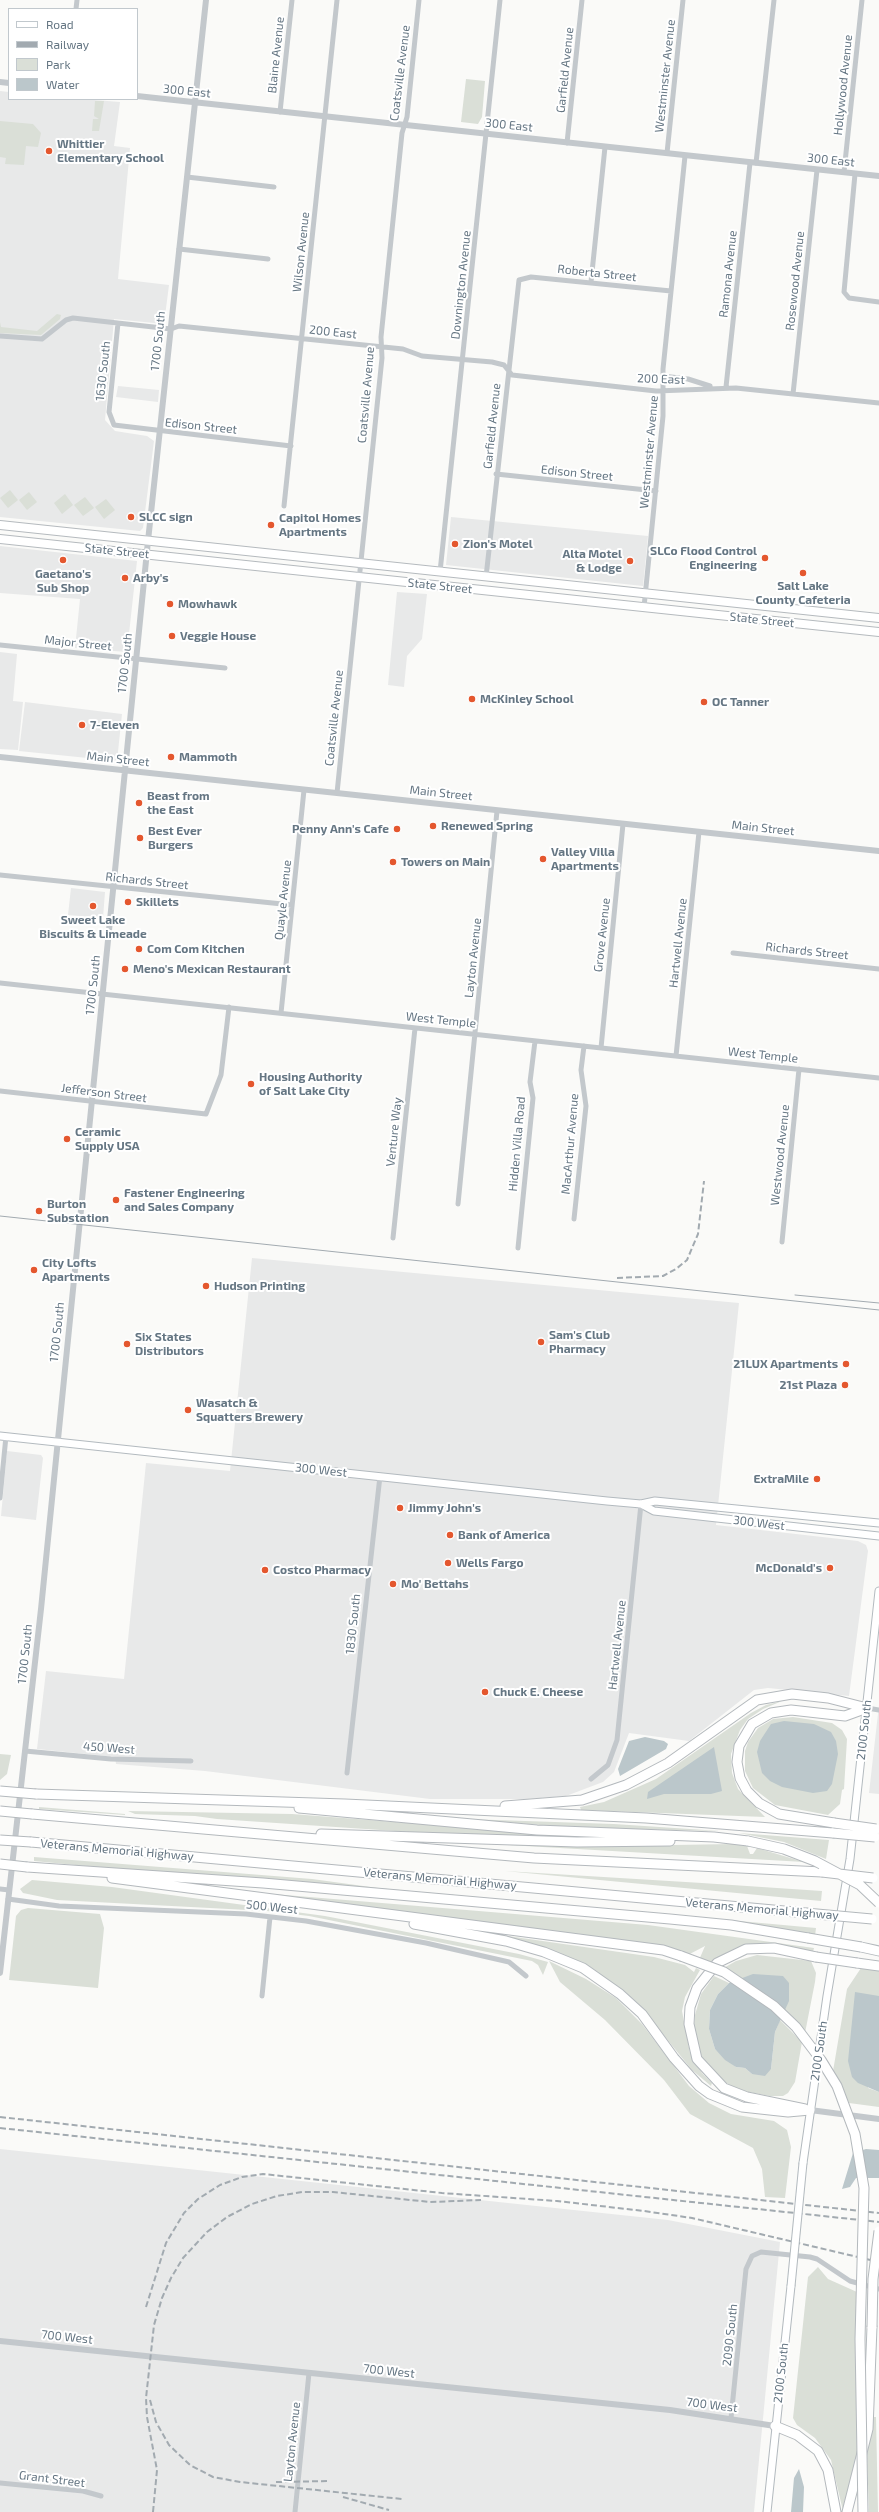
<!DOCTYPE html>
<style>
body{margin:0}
#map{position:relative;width:879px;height:2512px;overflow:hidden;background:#fafaf8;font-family:"Exo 2",sans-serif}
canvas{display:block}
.legend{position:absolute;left:8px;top:8px;width:130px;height:92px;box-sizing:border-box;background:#fff;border:1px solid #c1c8cd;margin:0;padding:5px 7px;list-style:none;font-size:12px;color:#657683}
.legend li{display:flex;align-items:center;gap:8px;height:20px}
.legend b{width:20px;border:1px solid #c1c8cd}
</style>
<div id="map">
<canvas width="879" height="2512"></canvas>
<ul class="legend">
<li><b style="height:5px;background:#fff"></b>Road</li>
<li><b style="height:5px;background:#a2aab0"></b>Railway</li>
<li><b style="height:11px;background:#dadfd7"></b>Park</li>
<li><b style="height:11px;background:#bbc7cb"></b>Water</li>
</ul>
</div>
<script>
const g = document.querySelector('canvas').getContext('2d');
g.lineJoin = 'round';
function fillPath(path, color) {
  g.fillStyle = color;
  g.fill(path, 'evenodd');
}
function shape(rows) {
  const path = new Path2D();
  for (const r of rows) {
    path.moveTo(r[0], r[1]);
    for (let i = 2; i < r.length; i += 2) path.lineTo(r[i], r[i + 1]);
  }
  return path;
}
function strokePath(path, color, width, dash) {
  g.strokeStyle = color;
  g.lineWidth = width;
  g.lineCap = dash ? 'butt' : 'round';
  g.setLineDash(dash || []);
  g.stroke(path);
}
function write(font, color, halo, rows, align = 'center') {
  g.font = font + ' "Exo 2",sans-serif';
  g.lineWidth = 4;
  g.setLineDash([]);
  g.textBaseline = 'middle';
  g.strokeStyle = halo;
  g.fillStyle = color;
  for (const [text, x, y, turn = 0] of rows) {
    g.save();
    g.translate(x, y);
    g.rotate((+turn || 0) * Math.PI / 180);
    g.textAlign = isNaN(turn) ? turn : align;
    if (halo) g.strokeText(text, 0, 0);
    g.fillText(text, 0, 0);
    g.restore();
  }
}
const built = shape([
 [0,91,9,92,9,99,82,99,120,102,114,146,130,148,118,279,169,285,164,324,114,319,105,420,115,431,147,436,154,441,143,528,140,531,0,517],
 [118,386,159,390,158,402,116,397],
 [451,517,648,536,643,586,446,565],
 [0,546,137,561,127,652,75,648,80,599,0,593],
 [397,592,427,594,422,639,407,656,404,687,388,685],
 [0,652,17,654,13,701,23,702,18,750,0,749],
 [25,702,122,714,117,761,19,751],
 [71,888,105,892,103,918,68,915],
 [252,1258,739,1303,716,1525,858,1541,866,1545,868,1551,849,1696,768,1688,754,1690,689,1741,629,1733,614,1772,603,1782,566,1796,527,1799,430,1799,205,1771,116,1764,115,1757,37,1749,46,1671,124,1679,146,1463,230,1471],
 [7,1451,41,1455,43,1458,36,1520,1,1516],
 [879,1705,879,1794,869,1793],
 [0,2149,668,2220,780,2242,754,2512,0,2512]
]);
const green = shape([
 [466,79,485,81,482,117,478,124,461,122],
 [95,101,104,101,99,131,92,131,93,119,99,119,94,116],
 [0,121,33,124,41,133,38,147,26,146,24,165,5,164,6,158,0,157],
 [57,314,61,315,60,319,41,335,0,333,0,322,1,327,37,331],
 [10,490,18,500,8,508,0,498],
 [29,492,37,502,27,510,19,500],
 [65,494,73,505,62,514,54,503],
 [85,497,94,508,83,516,74,505],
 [106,499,115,510,104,519,95,507],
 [782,1701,763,1709,748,1719,740,1730,731,1754,732,1773,738,1789,765,1817,581,1810,580,1807,604,1802,656,1779,751,1713,766,1705],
 [793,1717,832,1723,842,1730,847,1739,844,1789,842,1790,840,1804,828,1815,775,1805,753,1788,745,1771,745,1751,748,1742,758,1728,773,1719],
 [0,1754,11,1755,7,1774,0,1780],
 [39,1807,125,1814,125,1815,39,1809],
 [128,1811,292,1814,550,1834,551,1838,410,1832,217,1819,195,1816,135,1814],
 [466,1819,614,1824,720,1831,578,1828],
 [739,1833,829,1840,826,1859,784,1842],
 [455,1842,616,1846,733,1844,747,1846,750,1854,753,1854,757,1848,804,1862],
 [34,1857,312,1879,378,1888,816,1928,815,1936,34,1861],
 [505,1871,702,1883,822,1891,821,1901],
 [32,1880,112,1887,325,1916,519,1954,548,1962,543,1975,538,1965,532,1961,309,1916,267,1911,57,1900,23,1893,20,1889],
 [261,1893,648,1925,814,1948,813,1952,771,1946,725,1956,707,1963,699,1960,705,1946,686,1956],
 [28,1908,100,1914,104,1928,98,1988,9,1980,16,1916,21,1910],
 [466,1930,654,1957,685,1965,694,1972,696,1968,700,1970,685,1997,682,2011,690,2053,702,2073,712,2083,711,2086,692,2070,657,2027,595,1972],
 [757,1955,811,1961,816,1973,815,1982,805,2033,740,1979,722,1969,736,1961],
 [549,1961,586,1979,616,1998,642,2024,689,2086,709,2103,731,2114,774,2121,787,2130,791,2147,785,2198,765,2197,762,2169,753,2148,690,2114,664,2080,605,2020,560,1982],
 [861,1968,879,1971,879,1996,868,2088,879,2092,879,2107,849,2103,833,2071,847,1989],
 [714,1976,729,1983,718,1994,710,2010,709,2029,715,2049,736,2067,745,2068,752,2074,771,2069,775,2032,780,2020,802,2042,795,2082,788,2093,783,2096,770,2096,738,2090,720,2079,703,2059,698,2048,694,2026,695,2015,701,1994],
 [818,2267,828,2279,857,2292,858,2456,843,2511,831,2460,815,2438,797,2425,793,2418,808,2277],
 [873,2417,876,2417,878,2512,869,2512,867,2454]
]);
const water = shape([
 [784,1721,814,1724,831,1732,836,1741,838,1754,832,1784,827,1791,813,1793,782,1787,770,1781,762,1773,757,1752,760,1741,771,1724],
 [645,1737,664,1741,668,1744,666,1749,620,1776,618,1769,629,1741],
 [714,1747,722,1791,711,1794,664,1794,647,1799,648,1792],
 [753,1974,783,1976,789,1983,789,2001,775,2032,771,2069,765,2076,752,2074,745,2068,736,2067,725,2060,715,2049,709,2029,710,2010,718,1994,729,1983],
 [855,1992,879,1996,879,2092,858,2083,852,2077,848,2061],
 [866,2149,879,2150,879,2178,856,2178,850,2187,842,2189,853,2153],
 [799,2469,804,2487,803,2512,791,2512,794,2478]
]);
const minor = shape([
 [76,9,77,0],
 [280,112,292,0],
 [567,143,582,0],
 [667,153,683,0],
 [756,163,774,0],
 [844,172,862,0],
 [855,174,844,292,849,298,879,302],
 [187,177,274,187],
 [179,249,268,259],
 [591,282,605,147],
 [118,323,109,412,114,425,291,446],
 [0,336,42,339,66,320,73,318,171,329,179,326,403,349,422,356,492,362,504,365,512,375,656,391,736,388,879,403],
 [663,376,688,379,710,386],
 [726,387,750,163],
 [793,394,817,170],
 [496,474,656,491],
 [284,506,337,0],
 [440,572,500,0],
 [486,577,519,280,531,277,671,291],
 [644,607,663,416,663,369,685,156],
 [0,645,225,668],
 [337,793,382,358,381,337,402,133,407,117,419,0],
 [0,875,292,905],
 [733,953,879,969],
 [0,983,879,1078],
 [281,1013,304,790],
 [601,1048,623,824],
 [676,1056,699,832],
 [0,1091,206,1114,221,1075,229,1007],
 [458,1204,497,811],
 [574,1219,586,1106,581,1070,584,1046],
 [393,1238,415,1028],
 [782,1242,799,1069],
 [518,1248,533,1098,530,1082,535,1041],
 [0,1498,6,1436],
 [867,1708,879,1710],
 [25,1751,111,1759,191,1761],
 [347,1773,380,1476],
 [591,1779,608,1765,617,1740,641,1504],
 [0,1889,9,1890],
 [8,1899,59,1906,246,1914,306,1921,426,1943,509,1962,526,1976],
 [262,1996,270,1917],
 [731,2418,746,2269,752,2256,761,2252,810,2257,817,2259,850,2281,879,2289],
 [0,2483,83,2491,101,2496],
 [295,2512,309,2373]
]);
const tertiary = shape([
 [0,82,9,83],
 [137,96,879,176],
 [0,757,879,851],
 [0,1973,41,1609,148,541,206,0],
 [810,2110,879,2119],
 [0,2341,670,2410,775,2426]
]);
const secondary = shape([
 [0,1436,607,1501,641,1504,655,1501,879,1523],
 [641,1504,654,1511,879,1536],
 [803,2163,827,1996,850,1859,879,1591],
 [767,2512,791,2286]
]);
const primary = shape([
 [0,525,879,618],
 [0,539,879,632]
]);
const motorway = shape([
 [36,1794,345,1804,646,1818,833,1833],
 [505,1806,582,1800,626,1785,668,1763,757,1700,792,1694,828,1698,867,1708],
 [299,1808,537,1830,714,1837,748,1841],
 [32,1814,534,1858,822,1872],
 [834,1823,779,1814,759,1803,747,1791,740,1778,737,1762,739,1746,752,1724,771,1713,791,1710,845,1716,867,1708],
 [321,1834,577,1842,670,1841],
 [31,1842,806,1913],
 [27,1867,263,1883,670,1919,731,1925,808,1938],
 [112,1878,663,1950,681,1956],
 [414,1924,506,1941,544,1952,583,1968,620,1994,642,2014,674,2058,699,2086,710,2094,742,2107,788,2112,810,2110],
 [861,1947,879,1951],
 [857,1963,879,1966],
 [805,2109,747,2097,724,2088,697,2059,689,2024,690,2007,697,1988,717,1963,746,1949,774,1948,816,1957],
 [775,2426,797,2435,818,2451,828,2470,836,2512],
 [847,2512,868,2429,872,2327]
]);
const tram = shape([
 [0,1216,879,1310],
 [795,1295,879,1303]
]);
const rail = shape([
 [617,1278,663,1276,676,1269,687,1260,698,1234,704,1181],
 [0,2117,879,2213],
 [0,2128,879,2222],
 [146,2307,166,2243,184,2213,198,2199,220,2185,242,2177,263,2174,442,2193,557,2201,644,2211,692,2218,879,2262],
 [150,2400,156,2422,169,2445,190,2465,213,2477,240,2482,402,2499],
 [276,2482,329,2481],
 [343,2497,389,2510],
 [153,2512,157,2470,147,2417,146,2398,154,2325,162,2298,171,2278,183,2258,207,2232,227,2217,252,2204,277,2196,302,2192,333,2192,430,2202,481,2200]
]);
const secondaryBridge = shape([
 [791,2286,803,2163]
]);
const motorwayBridge = shape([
 [0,1791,36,1794],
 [0,1811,32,1814],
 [834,1823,876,1829],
 [833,1833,875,1837],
 [0,1840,31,1842],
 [748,1841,784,1849,815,1861,860,1885,879,1903],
 [0,1864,27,1867],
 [822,1872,873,1878],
 [806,1913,872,1919],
 [808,1938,861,1947],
 [681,1956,724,1972,774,2006,796,2027,821,2060,837,2086,855,2134,864,2188,860,2339,863,2512],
 [816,1957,857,1963],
 [872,2327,873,2279,879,2231]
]);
const markers = [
 [49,151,4,"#e4572e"],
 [131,517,4,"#e4572e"],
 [271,525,4,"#e4572e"],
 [455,544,4,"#e4572e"],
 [765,558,4,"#e4572e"],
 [63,560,4,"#e4572e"],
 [630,561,4,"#e4572e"],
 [803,573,4,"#e4572e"],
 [125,578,4,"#e4572e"],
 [170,604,4,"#e4572e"],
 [172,636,4,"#e4572e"],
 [472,699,4,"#e4572e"],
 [704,702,4,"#e4572e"],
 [82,725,4,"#e4572e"],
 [171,757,4,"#e4572e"],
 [139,803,4,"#e4572e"],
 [433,826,4,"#e4572e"],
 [397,829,4,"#e4572e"],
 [140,838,4,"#e4572e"],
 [543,859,4,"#e4572e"],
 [393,862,4,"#e4572e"],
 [128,902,4,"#e4572e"],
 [93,906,4,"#e4572e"],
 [139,949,4,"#e4572e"],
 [125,969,4,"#e4572e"],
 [251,1084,4,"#e4572e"],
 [67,1139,4,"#e4572e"],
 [116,1200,4,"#e4572e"],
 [39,1211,4,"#e4572e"],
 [34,1270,4,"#e4572e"],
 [206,1286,4,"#e4572e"],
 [541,1342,4,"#e4572e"],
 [127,1344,4,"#e4572e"],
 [846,1364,4,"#e4572e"],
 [845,1385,4,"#e4572e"],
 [188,1410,4,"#e4572e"],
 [817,1479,4,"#e4572e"],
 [400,1508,4,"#e4572e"],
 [450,1535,4,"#e4572e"],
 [448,1563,4,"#e4572e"],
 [830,1568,4,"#e4572e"],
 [265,1570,4,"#e4572e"],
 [393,1584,4,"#e4572e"],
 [485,1692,4,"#e4572e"]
];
const streetNames = [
 ["Blaine Avenue",276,55,-84],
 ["Garfield Avenue",565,70,-84],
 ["Coatsville Avenue",400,73,-83],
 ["Westminster Avenue",665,76,-84],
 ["Hollywood Avenue",843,85,-84],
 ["300 East",187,91,6],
 ["300 East",509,125,6],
 ["300 East",831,160,6],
 ["Wilson Avenue",301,252,-84],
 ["Roberta Street",597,273,6],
 ["Ramona Avenue",728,274,-84],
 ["Rosewood Avenue",795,281,-84],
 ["Downington Avenue",461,285,-84],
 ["200 East",333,332,6],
 ["1700 South",158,341,-84],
 ["1630 South",103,371,-84],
 ["200 East",661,379,2],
 ["Coatsville Avenue",366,395,-85],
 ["Edison Street",201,426,6],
 ["Garfield Avenue",492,426,-84],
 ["Westminster Avenue",649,452,-85],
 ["Edison Street",577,473,6],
 ["State Street",117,551,6],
 ["State Street",440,586,6],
 ["State Street",762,620,6],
 ["Major Street",78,643,6],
 ["1700 South",125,663,-84],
 ["Coatsville Avenue",334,718,-84],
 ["Main Street",118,759,6],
 ["Main Street",441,793,6],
 ["Main Street",763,828,6],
 ["Richards Street",147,881,6],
 ["Quayle Avenue",283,900,-84],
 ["Grove Avenue",602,935,-84],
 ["Hartwell Avenue",678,943,-84],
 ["Richards Street",807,951,6],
 ["Layton Avenue",473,958,-84],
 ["1700 South",93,985,-84],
 ["West Temple",441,1020,6],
 ["West Temple",763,1055,6],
 ["Jefferson Street",104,1093,7],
 ["Venture Way",394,1132,-84],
 ["Hidden Villa Road",517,1144,-85],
 ["MacArthur Avenue",570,1144,-85],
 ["Westwood Avenue",780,1155,-84],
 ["1700 South",57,1332,-84],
 ["300 West",321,1470,6],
 ["300 West",759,1523,7],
 ["1830 South",353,1624,-84],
 ["Hartwell Avenue",617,1645,-84],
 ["1700 South",25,1654,-84],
 ["2100 South",864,1730,-84],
 ["450 West",109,1748,4],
 ["Veterans Memorial Highway",117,1850,5],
 ["Veterans Memorial Highway",440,1879,5],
 ["500 West",272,1907,6],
 ["Veterans Memorial Highway",762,1909,5],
 ["2100 South",819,2051,-82],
 ["2090 South",730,2335,-84],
 ["700 West",67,2337,6],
 ["700 West",389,2371,6],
 ["2100 South",781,2373,-84],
 ["700 West",712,2405,7],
 ["Layton Avenue",292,2442,-84],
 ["Grant Street",52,2479,7]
];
const poiNames = [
 ["Whittier",57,144],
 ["Elementary School",57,158],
 ["SLCC sign",139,517],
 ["Capitol Homes",279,518],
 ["Apartments",279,532],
 ["Zion's Motel",463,544],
 ["SLCo Flood Control",757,551,"right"],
 ["Engineering",757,565,"right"],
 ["Alta Motel",622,554,"right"],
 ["& Lodge",622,568,"right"],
 ["Gaetano's",63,574,"center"],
 ["Sub Shop",63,588,"center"],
 ["Arby's",133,578],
 ["Salt Lake",803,586,"center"],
 ["County Cafeteria",803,600,"center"],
 ["Mowhawk",178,604],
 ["Veggie House",180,636],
 ["McKinley School",480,699],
 ["OC Tanner",712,702],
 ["7-Eleven",90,725],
 ["Mammoth",179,757],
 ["Beast from",147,796],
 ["the East",147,810],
 ["Renewed Spring",441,826],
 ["Penny Ann's Cafe",389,829,"right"],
 ["Best Ever",148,831],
 ["Burgers",148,845],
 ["Valley Villa",551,852],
 ["Apartments",551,866],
 ["Towers on Main",401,862],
 ["Skillets",136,902],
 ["Sweet Lake",93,920,"center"],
 ["Biscuits & Limeade",93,934,"center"],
 ["Com Com Kitchen",147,949],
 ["Meno's Mexican Restaurant",133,969],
 ["Housing Authority",259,1077],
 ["of Salt Lake City",259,1091],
 ["Ceramic",75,1132],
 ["Supply USA",75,1146],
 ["Fastener Engineering",124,1193],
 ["and Sales Company",124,1207],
 ["Burton",47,1204],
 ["Substation",47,1218],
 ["City Lofts",42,1263],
 ["Apartments",42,1277],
 ["Hudson Printing",214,1286],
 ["Sam's Club",549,1335],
 ["Pharmacy",549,1349],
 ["Six States",135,1337],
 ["Distributors",135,1351],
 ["21LUX Apartments",838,1364,"right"],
 ["21st Plaza",837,1385,"right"],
 ["Wasatch &",196,1403],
 ["Squatters Brewery",196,1417],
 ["ExtraMile",809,1479,"right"],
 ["Jimmy John's",408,1508],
 ["Bank of America",458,1535],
 ["Wells Fargo",456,1563],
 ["McDonald's",822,1568,"right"],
 ["Costco Pharmacy",273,1570],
 ["Mo' Bettahs",401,1584],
 ["Chuck E. Cheese",493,1692]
];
fillPath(built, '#e8e9e9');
fillPath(green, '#dadfd7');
fillPath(water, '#bbc7cb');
strokePath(secondary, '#b3babf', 9);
strokePath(primary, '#b5babe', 10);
strokePath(motorway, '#b4b9bd', 11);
strokePath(minor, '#c3c8cc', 5);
strokePath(tertiary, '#c3c8cc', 6);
strokePath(secondary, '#fff', 7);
strokePath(primary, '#fff', 8);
strokePath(motorway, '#fff', 9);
strokePath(tram, '#a2aab0', 1);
strokePath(rail, '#a2aab0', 2, [6, 3]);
strokePath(secondaryBridge, '#b3babf', 9, []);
strokePath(motorwayBridge, '#b4b9bd', 11, []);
strokePath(secondaryBridge, '#fff', 7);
strokePath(motorwayBridge, '#fff', 9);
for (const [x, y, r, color] of markers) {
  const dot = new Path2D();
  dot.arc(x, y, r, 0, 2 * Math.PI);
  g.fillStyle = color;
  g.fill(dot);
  strokePath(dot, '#fff', 1.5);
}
write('12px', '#657683', '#fff', streetNames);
write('bold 12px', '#657683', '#fff', poiNames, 'left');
</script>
